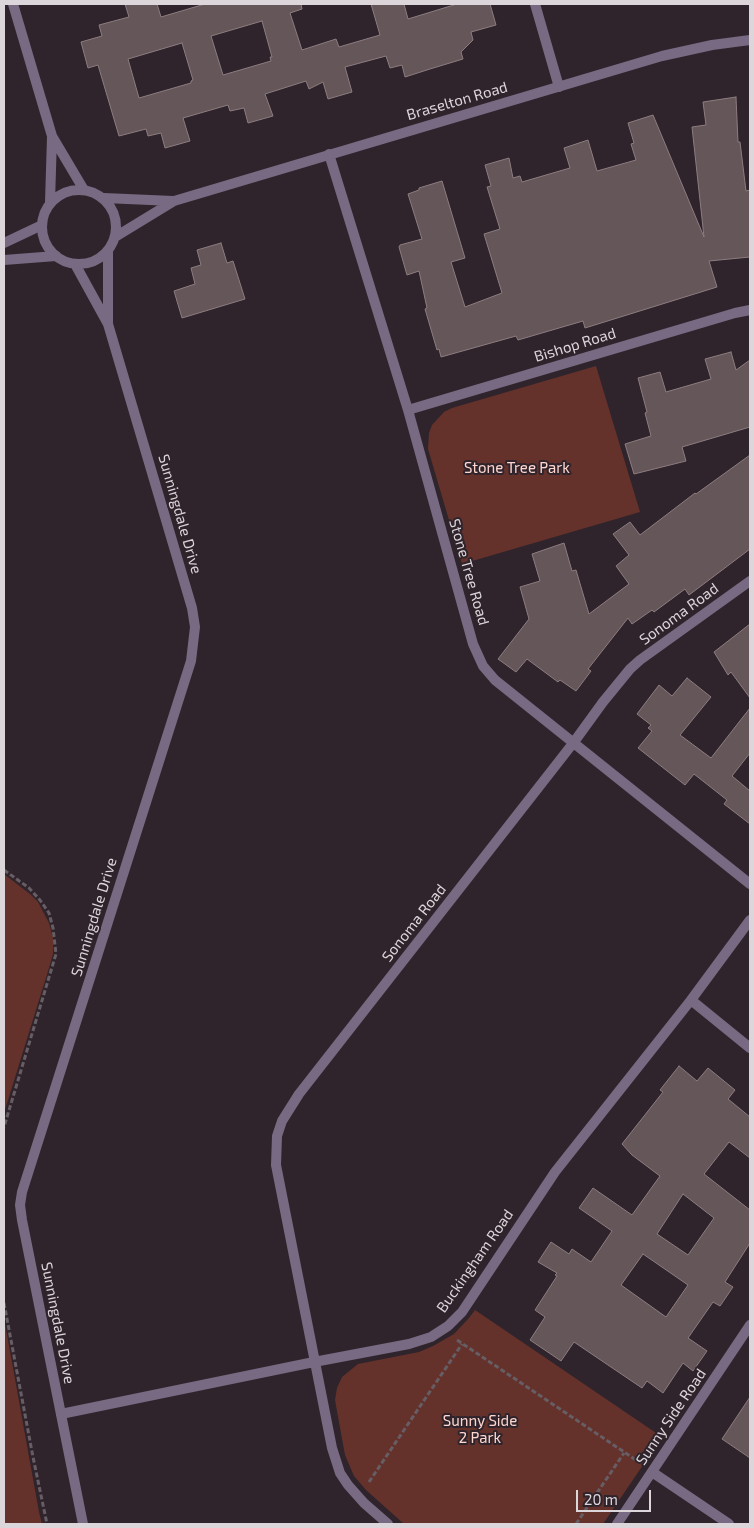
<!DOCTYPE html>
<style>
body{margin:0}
#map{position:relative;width:754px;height:1528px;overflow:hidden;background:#2f242c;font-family:"Exo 2",sans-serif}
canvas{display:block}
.frame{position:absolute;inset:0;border:5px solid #dcd5da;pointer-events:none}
.scale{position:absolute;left:576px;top:1490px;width:75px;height:22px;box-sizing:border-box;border:2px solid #dcd5da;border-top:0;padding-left:6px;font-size:15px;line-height:18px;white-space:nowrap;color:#dcd5da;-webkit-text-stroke:4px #2f242c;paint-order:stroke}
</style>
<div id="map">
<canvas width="754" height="1528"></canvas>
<div class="frame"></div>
<div class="scale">20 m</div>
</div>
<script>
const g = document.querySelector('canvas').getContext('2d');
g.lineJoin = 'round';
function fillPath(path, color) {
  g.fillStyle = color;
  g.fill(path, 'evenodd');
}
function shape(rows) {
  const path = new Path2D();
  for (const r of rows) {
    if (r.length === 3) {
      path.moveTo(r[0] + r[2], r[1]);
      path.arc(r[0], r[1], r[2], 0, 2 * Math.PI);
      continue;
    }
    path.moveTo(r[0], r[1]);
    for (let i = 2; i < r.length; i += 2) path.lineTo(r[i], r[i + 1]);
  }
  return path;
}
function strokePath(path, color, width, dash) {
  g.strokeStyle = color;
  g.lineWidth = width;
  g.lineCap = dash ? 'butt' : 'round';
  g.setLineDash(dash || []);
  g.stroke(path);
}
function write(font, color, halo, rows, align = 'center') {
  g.font = font + ' "Exo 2",sans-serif';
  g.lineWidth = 4;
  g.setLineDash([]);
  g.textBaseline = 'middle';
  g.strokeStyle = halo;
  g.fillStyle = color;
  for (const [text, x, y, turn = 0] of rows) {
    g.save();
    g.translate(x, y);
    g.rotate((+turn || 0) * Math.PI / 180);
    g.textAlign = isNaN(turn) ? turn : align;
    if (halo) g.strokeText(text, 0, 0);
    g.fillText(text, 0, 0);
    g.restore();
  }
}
const green = shape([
 [596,366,640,512,462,564,428,449,429,433,432,425,444,412,452,408],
 [4,874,30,894,38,902,49,923,53,938,53,954,49,968,4,1113],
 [475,1310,662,1437,603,1524,404,1524,366,1490,354,1476,345,1455,335,1400,337,1388,342,1377,358,1364,419,1352,433,1346,454,1334,469,1318],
 [4,1318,39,1512,42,1524,4,1524]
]);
const building = shape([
 [125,4,157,4,161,17,205,4,301,4,302,9,290,13,302,50,336,39,339,47,380,35,371,4,404,4,408,19,457,4,490,4,496,25,471,32,473,40,461,52,463,59,430,69,405,77,402,65,390,68,386,56,345,67,352,92,328,99,323,82,309,89,306,81,265,94,273,116,248,123,244,108,230,111,228,105,183,118,190,141,165,148,161,133,148,136,146,129,119,136,98,65,88,68,81,42,102,36,99,25,129,17,125,4],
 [262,21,272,57,270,57,271,61,223,75,211,36,262,21],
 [182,43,193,80,191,81,191,83,139,98,128,59,182,43],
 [736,97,738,142,740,142,746,191,750,190,750,257,709,261,717,287,585,328,583,321,518,340,516,336,441,357,439,349,437,350,425,309,427,308,419,271,407,275,399,247,400,245,422,239,408,194,419,190,419,188,442,181,465,258,451,262,465,307,502,293,484,234,500,229,487,187,491,186,485,165,509,158,513,178,520,176,522,182,570,168,564,148,588,140,597,171,636,160,631,144,634,143,628,123,653,115,704,237,692,127,706,125,703,102,736,97],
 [221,243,227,263,233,261,245,299,182,318,174,291,195,284,191,268,201,265,197,250,221,243],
 [731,352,736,370,750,360,750,427,682,447,686,461,634,474,625,444,651,436,645,413,647,412,638,378,660,372,666,392,711,379,705,359,731,352],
 [750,455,750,549,689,595,685,589,654,612,652,610,632,624,628,618,588,669,591,671,576,691,560,680,558,682,527,659,516,672,498,659,529,619,520,587,540,581,532,554,564,543,572,571,576,570,589,614,629,584,616,566,629,555,613,534,630,522,640,535,695,493,696,494,750,455],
 [750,624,750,698,731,672,728,675,714,652,750,624],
 [687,678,711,697,680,735,711,758,750,708,750,753,732,776,750,791,750,824,724,804,727,800,694,774,685,785,638,748,652,731,648,728,651,725,637,714,659,685,672,696,687,678],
 [679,1066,697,1081,708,1068,735,1090,728,1099,750,1117,750,1158,729,1142,704,1174,750,1210,750,1243,725,1282,733,1287,720,1306,713,1302,688,1338,707,1351,693,1371,683,1363,663,1393,647,1381,642,1388,574,1342,561,1361,530,1340,545,1317,535,1310,557,1276,555,1275,557,1273,538,1262,551,1242,569,1254,572,1249,591,1262,612,1231,579,1208,593,1188,632,1215,660,1176,632,1155,622,1144,663,1092,660,1090,679,1066],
 [683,1194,714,1218,688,1255,657,1234,683,1194],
 [643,1254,688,1285,666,1317,621,1285,643,1254],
 [750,1397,750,1458,722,1439,750,1397]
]);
const path = shape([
 [4,870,29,888,40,900,49,913,53,928,56,954,4,1127],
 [4,1303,33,1457,47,1524],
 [457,1340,639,1462],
 [369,1482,462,1344],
 [576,1524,624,1453]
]);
const minor = shape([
 [535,4,559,87],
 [329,154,408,410,473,644,483,666,495,680,750,884],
 [4,243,42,225],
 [4,260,56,256],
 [408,410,735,313,750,310],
 [691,1000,750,1048],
 [61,1414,314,1362,409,1344,431,1337,448,1326,462,1312,555,1172,691,1000,750,920],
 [652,1472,729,1524],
 [388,1524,364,1503,348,1485,340,1473,332,1448,276,1165,277,1136,282,1121,299,1094,574,742,603,702,630,669,640,660,750,581],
 [617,1524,750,1325]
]);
const tertiary = shape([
 [13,4,52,136,84,190],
 [79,227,37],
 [104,198,173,201],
 [50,202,52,137],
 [115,237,174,201,662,56,712,45,750,40],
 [108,251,108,323],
 [75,264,108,324,192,608,195,627,191,661,22,1192,20,1205,22,1220,83,1524]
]);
const streetNames = [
 ["Braselton Road",457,101,-16],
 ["Bishop Road",575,345,-17],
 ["Sunningdale Drive",180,514,74],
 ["Stone Tree Road",469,572,74],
 ["Sonoma Road",679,614,-36],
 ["Sunningdale Drive",94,917,-73],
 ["Sonoma Road",414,923,-52],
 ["Buckingham Road",475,1261,-55],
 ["Sunningdale Drive",58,1323,79],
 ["Sunny Side Road",671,1417,-56]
];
const parkNames = [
 ["Stone Tree Park",517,468],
 ["Sunny Side",480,1421],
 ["2 Park",480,1438]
];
fillPath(green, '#64322b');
fillPath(building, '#655659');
strokePath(building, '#8d7d80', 1);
strokePath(path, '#675d64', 3, [5, 2.5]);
strokePath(minor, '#786a82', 10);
strokePath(tertiary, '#786a82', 10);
write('15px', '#dcd5da', '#2f242c', streetNames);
write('15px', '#ffd6ce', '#2f242c', parkNames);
</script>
